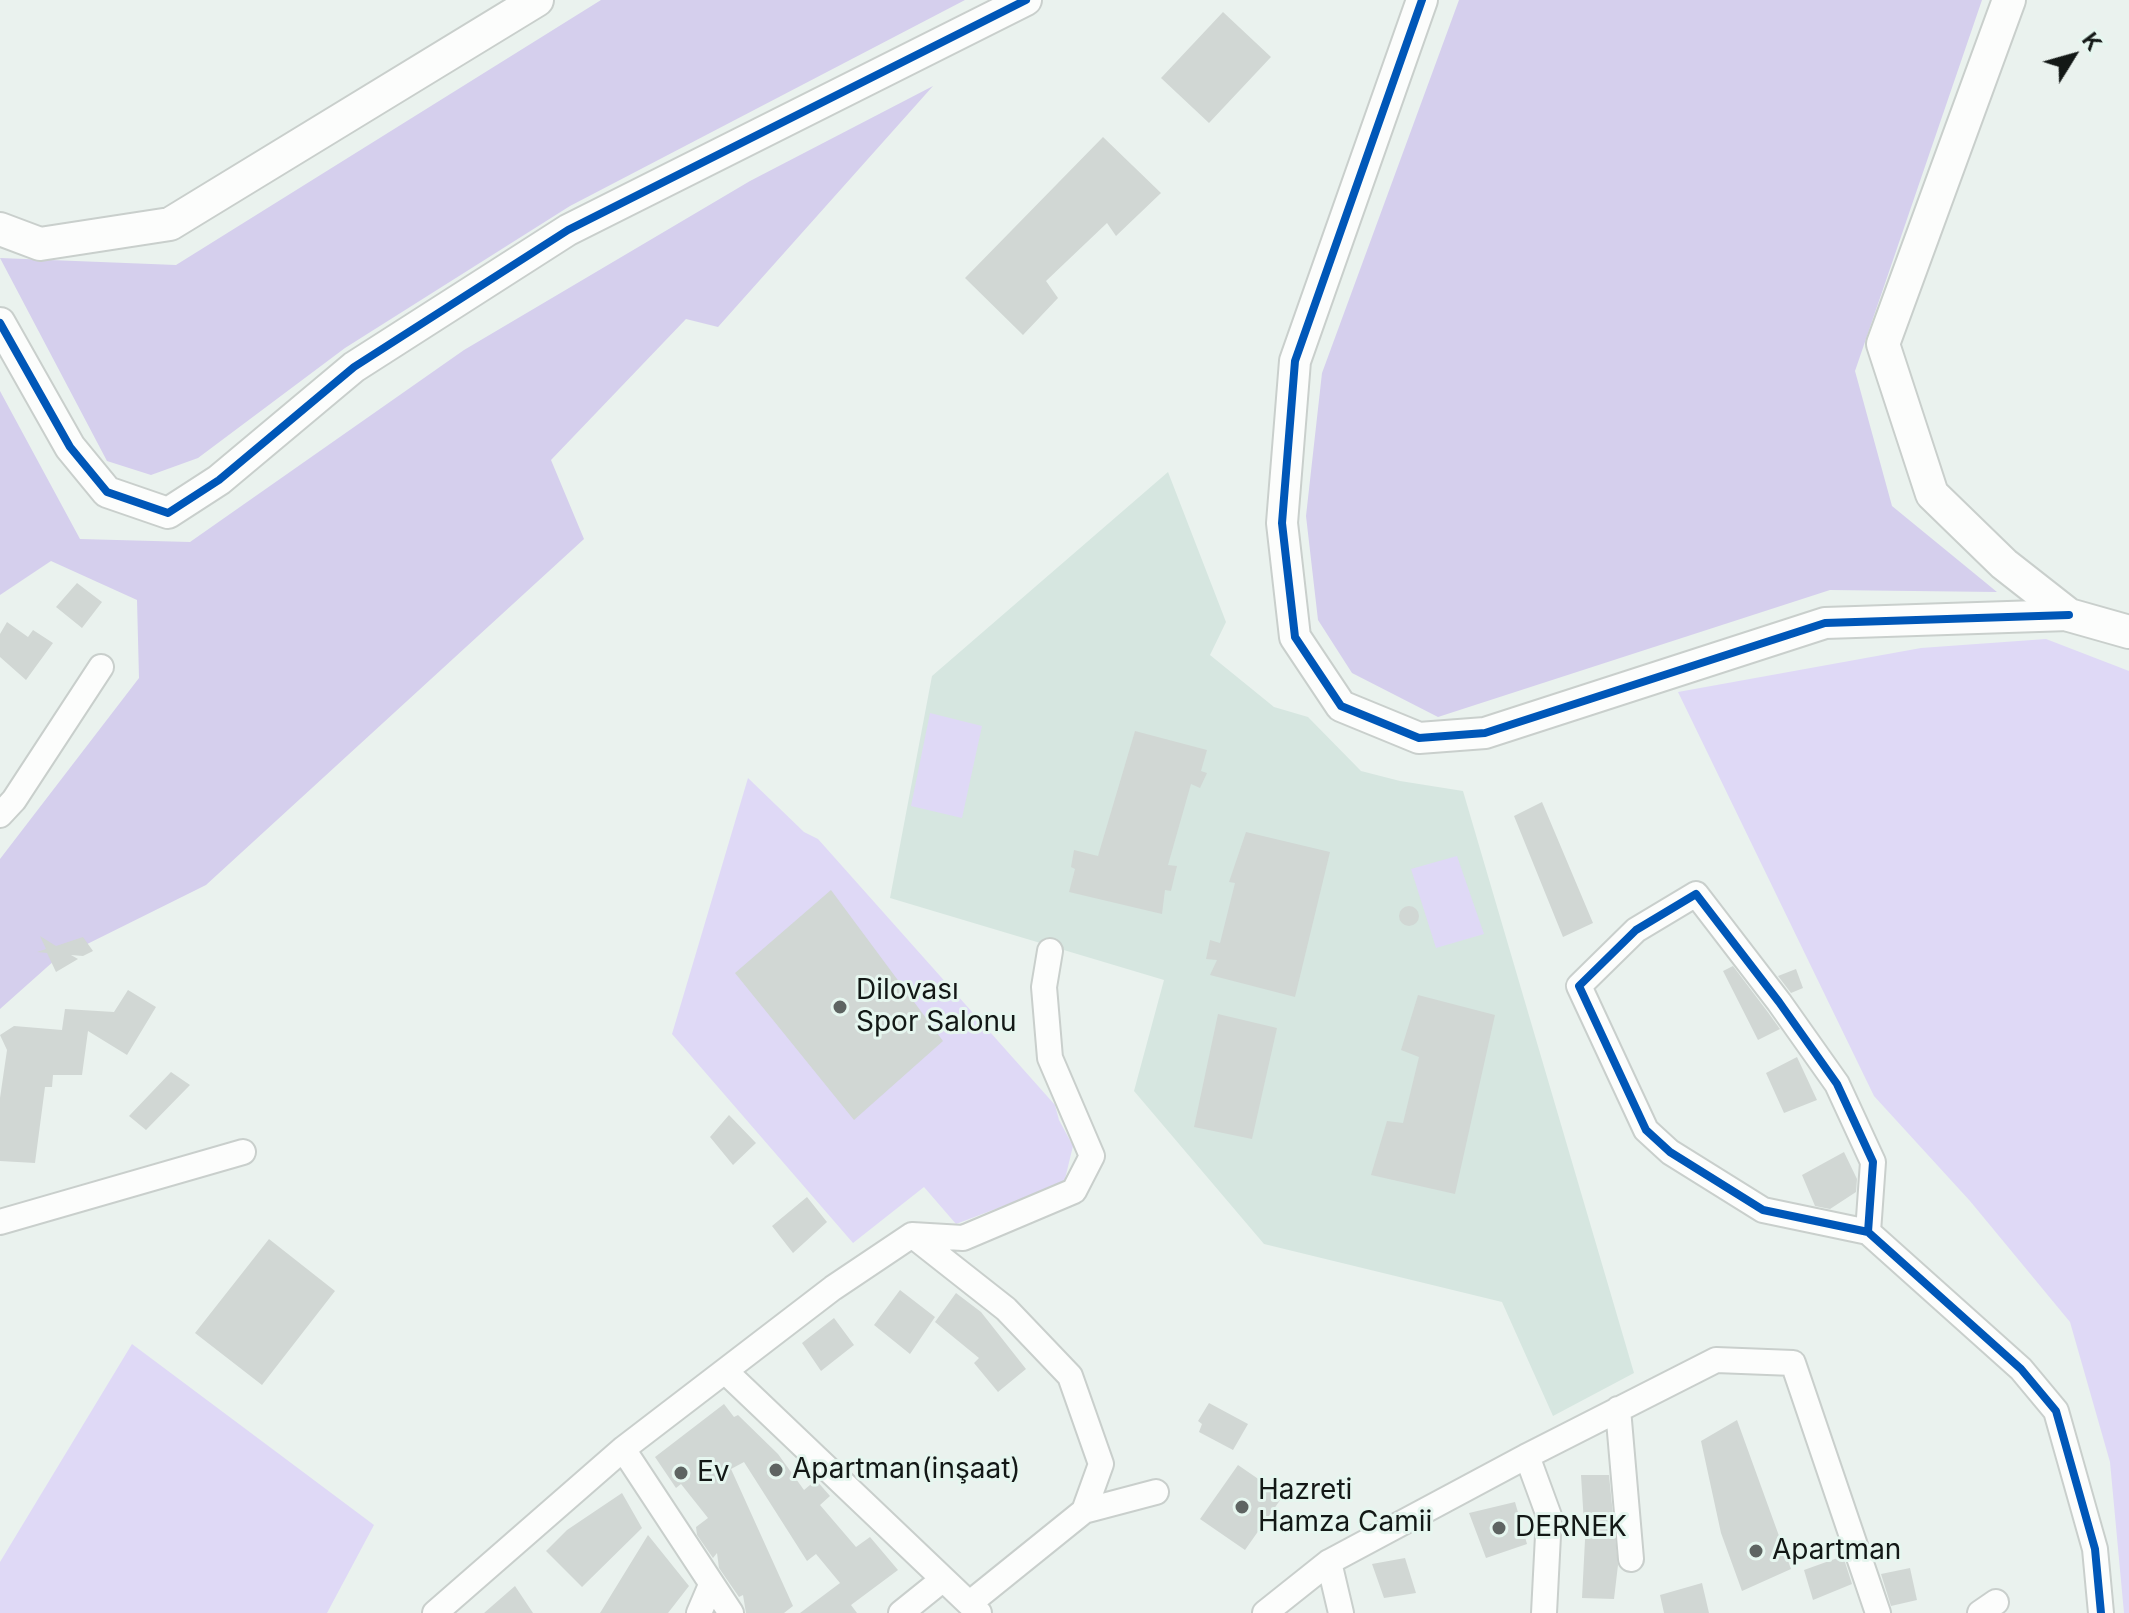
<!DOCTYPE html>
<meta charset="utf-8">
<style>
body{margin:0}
#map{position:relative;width:2129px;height:1613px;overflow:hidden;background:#eaf2ee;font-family:Inter,sans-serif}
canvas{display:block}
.north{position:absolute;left:2033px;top:16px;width:80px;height:80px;-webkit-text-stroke:6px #e6f6ef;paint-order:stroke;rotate:53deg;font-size:22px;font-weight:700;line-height:32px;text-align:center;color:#131816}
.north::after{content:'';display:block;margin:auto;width:28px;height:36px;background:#131816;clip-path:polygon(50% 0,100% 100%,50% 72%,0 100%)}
</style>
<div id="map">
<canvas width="2129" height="1613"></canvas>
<div class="north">K</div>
</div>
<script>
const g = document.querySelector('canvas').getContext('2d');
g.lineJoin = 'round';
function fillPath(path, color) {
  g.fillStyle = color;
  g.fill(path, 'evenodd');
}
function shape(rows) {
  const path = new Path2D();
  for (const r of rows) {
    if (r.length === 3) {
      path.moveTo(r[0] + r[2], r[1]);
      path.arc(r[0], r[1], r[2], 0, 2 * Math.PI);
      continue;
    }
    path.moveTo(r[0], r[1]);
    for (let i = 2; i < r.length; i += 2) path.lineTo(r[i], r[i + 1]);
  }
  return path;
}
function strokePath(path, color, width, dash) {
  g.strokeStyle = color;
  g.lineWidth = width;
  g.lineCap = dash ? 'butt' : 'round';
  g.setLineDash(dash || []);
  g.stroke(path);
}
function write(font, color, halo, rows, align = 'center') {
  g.font = font + ' Inter,sans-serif';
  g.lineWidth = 6;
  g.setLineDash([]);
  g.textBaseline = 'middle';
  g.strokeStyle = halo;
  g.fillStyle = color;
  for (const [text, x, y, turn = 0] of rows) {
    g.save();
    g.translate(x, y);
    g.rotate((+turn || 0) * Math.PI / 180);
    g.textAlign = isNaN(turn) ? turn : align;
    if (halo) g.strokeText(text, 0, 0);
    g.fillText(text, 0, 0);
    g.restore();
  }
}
const built = shape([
 [1168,472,1226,622,1210,655,1274,707,1308,717,1361,771,1400,781,1463,791,1634,1373,1553,1416,1502,1302,1264,1244,1134,1091,1164,980,890,898,932,676]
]);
const green = shape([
 [2046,639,2129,671,2129,1613,2124,1613,2110,1462,2070,1322,1970,1201,1874,1096,1678,692,1921,648],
 [930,713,982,726,962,818,911,806],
 [748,778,804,832,818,839,1055,1105,1059,1120,1073,1146,1064,1183,956,1224,924,1187,853,1243,672,1034],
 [1457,856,1484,934,1436,948,1411,869],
 [132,1344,374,1525,327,1613,0,1613,0,1562]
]);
const forest = shape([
 [601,0,965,0,570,206,345,348,198,458,151,475,107,461,0,258,176,265],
 [1459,0,1982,0,1855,371,1892,506,1997,592,1830,590,1438,717,1352,673,1318,620,1306,516,1322,373],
 [933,86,718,327,686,319,551,460,584,539,206,885,55,960,0,1009,0,859,139,678,137,600,51,561,0,595,0,391,80,539,190,542,464,350,750,181]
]);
const building = shape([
 [1223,12,1271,57,1209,123,1161,78],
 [1103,137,1161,193,1116,236,1107,223,1046,281,1058,298,1023,335,965,278],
 [77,583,102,602,82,628,56,607],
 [7,622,28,637,33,630,53,643,26,680,0,657,0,634],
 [1135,731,1207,750,1201,771,1207,773,1200,788,1191,784,1168,865,1177,866,1171,891,1165,890,1162,914,1069,892,1075,869,1071,867,1074,850,1098,856],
 [1542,802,1593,923,1563,937,1514,816],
 [1246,832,1330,852,1295,997,1210,975,1217,960,1206,959,1210,940,1220,943,1235,883,1229,882],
 [831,890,943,1041,854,1120,735,973],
 [1409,916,10],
 [40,936,56,946,83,937,93,951,83,956,71,955,78,959,56,972,47,953,37,952,46,949],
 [1733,966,1767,1011,1780,1029,1758,1040,1723,971],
 [1796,969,1803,988,1791,993,1778,976],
 [128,990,156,1007,127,1055,88,1031,82,1075,53,1075,52,1087,45,1087,35,1163,0,1161,0,1098,7,1050,0,1035,14,1026,62,1030,65,1009,114,1012],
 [1418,995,1495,1015,1455,1194,1371,1175,1387,1121,1403,1123,1419,1057,1401,1050],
 [1218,1014,1277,1028,1252,1139,1194,1127],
 [1797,1057,1817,1100,1784,1113,1766,1073],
 [171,1072,190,1085,146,1130,129,1116],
 [729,1115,756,1143,733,1165,710,1137],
 [1844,1152,1857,1179,1856,1192,1830,1209,1815,1206,1802,1175],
 [807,1197,827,1222,793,1253,772,1226],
 [269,1239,335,1291,262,1385,195,1333],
 [900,1290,935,1317,910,1354,874,1325],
 [956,1293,981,1312,1026,1369,998,1392,974,1363,979,1358,935,1322],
 [834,1318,854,1345,821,1371,802,1343],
 [1209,1403,1248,1424,1233,1450,1199,1432,1202,1424,1198,1421],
 [724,1404,734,1417,738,1415,778,1454,804,1490,816,1480,830,1496,820,1505,856,1547,870,1537,898,1570,851,1605,857,1613,800,1613,840,1583,816,1554,807,1561,744,1462,731,1469,793,1606,784,1613,746,1613,743,1595,739,1597,719,1568,717,1553,713,1558,697,1535,696,1527,708,1518,681,1484,676,1488,655,1457],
 [1737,1420,1791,1569,1742,1591,1721,1533,1701,1441],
 [1238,1465,1283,1496,1245,1550,1200,1519],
 [1581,1475,1609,1475,1618,1565,1614,1599,1582,1598,1585,1540],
 [622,1493,642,1528,582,1587,546,1551,567,1530],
 [1515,1502,1527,1544,1486,1558,1469,1513],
 [648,1535,689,1586,668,1613,600,1613],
 [1843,1556,1852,1584,1813,1600,1804,1570],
 [1405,1558,1416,1593,1384,1598,1372,1564],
 [1910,1568,1917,1600,1891,1606,1881,1574],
 [1702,1583,1709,1613,1664,1613,1660,1595],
 [515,1586,533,1613,484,1613]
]);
const minor = shape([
 [0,815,14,800,101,667],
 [0,1222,243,1152],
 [1868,1232,1873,1162,1837,1084,1779,1002,1696,894,1636,930,1579,986,1646,1130,1670,1152,1763,1210,1868,1232,2021,1369,2056,1411,2095,1549,2101,1613],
 [912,1235,963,1238,1074,1191,1092,1156,1050,1058,1044,987,1050,951],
 [726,1372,979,1613],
 [1618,1409,1631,1559],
 [623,1449,731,1613],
 [1527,1456,1549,1516,1544,1613],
 [1329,1562,1341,1613],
 [970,1603,1084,1511,1156,1492],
 [435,1613,623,1449,833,1288,912,1235,1006,1309,1070,1376,1101,1464,1084,1511],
 [699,1613,711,1585],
 [901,1613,942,1580],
 [1265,1613,1329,1562,1527,1456,1716,1360,1793,1363,1878,1613],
 [1980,1613,1996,1602]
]);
const tertiary = shape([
 [1422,0,1295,361,1282,523,1295,637,1341,706,1419,738,1485,733,1825,623,2069,615],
 [0,323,70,447,107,492,168,513,219,480,354,367,568,230,1026,0]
]);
const secondary = shape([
 [2009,0,1883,344,1932,494,2004,564,2069,615,2129,632],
 [0,229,40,244,170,224,537,0]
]);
const cycleway = shape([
 [1422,0,1295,361,1282,523,1295,637,1341,706,1419,738,1485,733,1825,623,2069,615],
 [0,323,70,447,107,492,168,513,219,480,354,367,568,230,1026,0],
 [1868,1232,1873,1162,1837,1084,1779,1002,1696,894,1636,930,1579,986,1646,1130,1670,1152,1763,1210,1868,1232,2021,1369,2056,1411,2095,1549,2101,1613]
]);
const markers = [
 [840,1007,8,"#5e6462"],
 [776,1470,8,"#5e6462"],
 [681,1473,8,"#5e6462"],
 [1242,1507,8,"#5e6462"],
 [1499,1528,8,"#5e6462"],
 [1756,1551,8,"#5e6462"]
];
const poiNames = [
 ["Dilovası",856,991],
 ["Spor Salonu",856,1023],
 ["Apartman(inşaat)",792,1470],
 ["Ev",697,1473],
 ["Hazreti",1258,1491],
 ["Hamza Camii",1258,1523],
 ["DERNEK",1515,1528],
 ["Apartman",1772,1551]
];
fillPath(built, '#d6e6e0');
fillPath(green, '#dfd9f6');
fillPath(forest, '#d5cfed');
fillPath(building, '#d1d7d4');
strokePath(minor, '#c9cfcc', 28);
strokePath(tertiary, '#c9cfcc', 34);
strokePath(secondary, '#c9cfcc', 36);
strokePath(minor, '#fcfdfc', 24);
strokePath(tertiary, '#fcfdfc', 30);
strokePath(secondary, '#fcfdfc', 32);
strokePath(cycleway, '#0057b8', 8);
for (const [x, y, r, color] of markers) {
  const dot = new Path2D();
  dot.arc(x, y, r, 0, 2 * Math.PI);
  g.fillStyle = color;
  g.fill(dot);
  strokePath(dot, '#e6f6ef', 3);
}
write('28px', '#131816', '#e6f6ef', poiNames, 'left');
</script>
